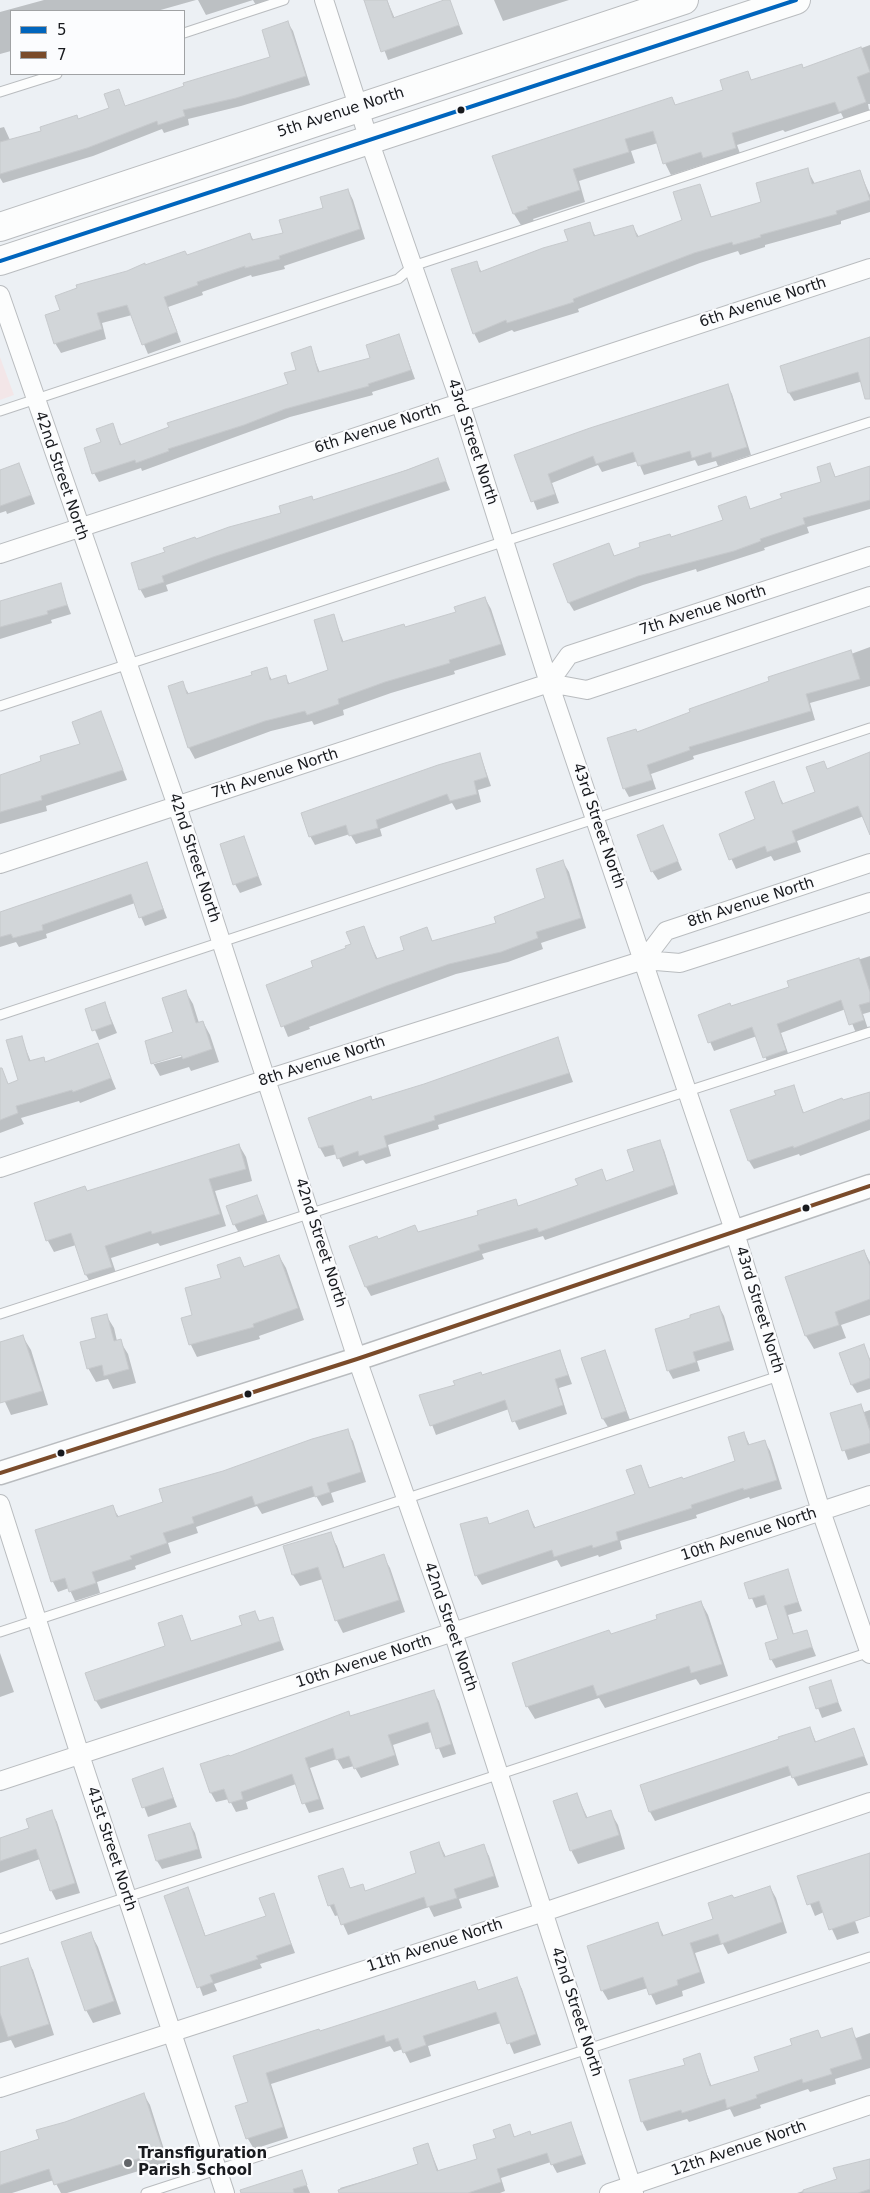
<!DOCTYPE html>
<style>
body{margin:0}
#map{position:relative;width:870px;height:2193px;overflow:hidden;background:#ecf0f4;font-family:"DejaVu Sans",sans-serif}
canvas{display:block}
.legend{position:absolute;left:10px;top:10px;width:175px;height:65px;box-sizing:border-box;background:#fbfcfe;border:1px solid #a0a2a4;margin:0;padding:6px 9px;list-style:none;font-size:15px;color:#181a1e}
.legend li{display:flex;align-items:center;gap:10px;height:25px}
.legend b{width:25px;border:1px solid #a0a2a4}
</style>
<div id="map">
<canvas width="870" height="2193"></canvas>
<ul class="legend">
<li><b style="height:6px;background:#0065bd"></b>5</li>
<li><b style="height:6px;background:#7a4b2a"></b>7</li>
</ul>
</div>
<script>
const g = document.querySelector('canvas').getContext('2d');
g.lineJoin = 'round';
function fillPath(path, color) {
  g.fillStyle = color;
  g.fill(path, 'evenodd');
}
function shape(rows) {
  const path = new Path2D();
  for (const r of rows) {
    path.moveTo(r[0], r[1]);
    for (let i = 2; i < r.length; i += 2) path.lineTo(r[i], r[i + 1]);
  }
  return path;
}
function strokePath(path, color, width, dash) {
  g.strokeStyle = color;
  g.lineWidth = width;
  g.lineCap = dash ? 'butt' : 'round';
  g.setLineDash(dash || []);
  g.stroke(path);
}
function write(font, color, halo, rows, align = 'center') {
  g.font = font + ' "DejaVu Sans",sans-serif';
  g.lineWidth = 4.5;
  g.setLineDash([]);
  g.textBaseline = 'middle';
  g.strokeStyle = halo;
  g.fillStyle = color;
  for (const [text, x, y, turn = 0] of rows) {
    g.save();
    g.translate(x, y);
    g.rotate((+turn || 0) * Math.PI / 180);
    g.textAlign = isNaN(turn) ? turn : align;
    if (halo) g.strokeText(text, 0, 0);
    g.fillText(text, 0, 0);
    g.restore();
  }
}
const commercial = shape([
 [0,357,14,395,0,400]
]);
const shadow = shape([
 [44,0,196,0,157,11,11,11,11,51,0,54,0,12],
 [198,0,275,0,257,7,253,0,206,15],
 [372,0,387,0,395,19,449,0,463,34,388,60,366,2],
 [494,0,569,0,503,21],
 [288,23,293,31,310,85,241,106,188,119,189,125,164,133,162,129,93,156,3,183,0,178,0,128,4,127,10,140,79,120,110,109,118,90,126,113,185,87,271,57],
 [870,45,870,104,868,104,870,115,846,123,841,113,785,132,783,130,737,145,742,159,711,169,708,163,671,175,665,163,658,143,631,151,635,163,579,181,585,202,533,219,534,221,521,225,514,214,493,157,672,98,676,106,725,90,747,73,752,81,801,65,804,69],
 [807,169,815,184,860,172,870,195,870,212,841,221,841,224,765,245,765,247,740,255,738,251,700,263,578,309,579,312,514,332,512,330,479,343,474,333,477,263,482,273,569,242,589,224,596,237,633,227,639,237,684,220,699,185,712,218,762,203],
 [348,190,353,200,365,239,284,266,285,269,252,277,251,275,202,292,203,295,168,307,181,342,148,354,132,315,102,323,106,339,61,353,55,343,61,311,145,267,187,256,250,234,254,241,284,234],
 [399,335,415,379,372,392,373,395,290,417,142,471,141,468,99,482,94,473,102,443,112,425,122,446,289,385,310,347,320,373,371,359],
 [870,339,870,385,863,381,794,401,789,393],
 [727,385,732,394,751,455,718,466,716,461,698,466,695,460,644,475,638,461,602,472,598,465,552,483,559,503,537,510,516,456],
 [437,459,450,490,166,585,168,591,145,598,140,589,196,541,283,514],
 [19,464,35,504,7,514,6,511,0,513,0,471],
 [830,464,836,478,870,467,870,509,807,527,809,533,764,548,765,550,697,572,696,569,643,585,574,611,569,603,608,545,615,557,725,521,745,497,751,510,823,482],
 [60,585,71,614,51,620,52,623,0,639,0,602],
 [485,598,491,609,506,655,454,671,455,674,391,693,343,710,344,715,314,725,312,721,271,731,195,759,189,748,169,687,182,683,189,694,253,676,266,669,272,680,286,677,290,685,330,671,333,615,344,643,405,629,457,613],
 [870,647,870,686,810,703,815,720,693,756,694,759,651,774,656,789,629,797,624,788,637,733],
 [101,713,127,780,46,806,47,811,0,824,0,787,43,762,82,745],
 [480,754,491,786,478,790,481,802,456,810,452,803,380,829,382,836,356,844,350,834,315,845,310,836],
 [870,755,870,819,864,816,797,841,801,852,774,861,771,856,736,869,720,834,757,820,773,783,784,805,817,793,823,762,828,770],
 [663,826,682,870,658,880,652,871],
 [243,837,262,885,240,893,235,884],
 [563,862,569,872,586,928,541,943,543,949,508,962,456,974,309,1027,310,1029,288,1037,267,986,315,968,348,949,363,927,378,960,406,950,426,929,433,942,498,924,547,899],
 [146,863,167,918,145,926,135,903,46,934,47,938,19,947,16,942,0,947,0,913],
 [870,956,870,1012,863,1014,868,1029,856,1033,846,1009,781,1033,790,1059,769,1066,757,1036,714,1051,699,1016,791,988,789,982],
 [186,992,193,1004,199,1023,203,1022,210,1035,219,1062,191,1071,189,1067,160,1076,153,1063,175,1033],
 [187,1052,188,1055,154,1064,154,1062],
 [105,1004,117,1033,99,1040,87,1010],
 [21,1037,31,1062,43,1058,46,1063,97,1044,116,1089,80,1103,79,1101,21,1118,24,1124,0,1133,0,1088,19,1081],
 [557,1038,573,1082,438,1125,439,1129,388,1145,391,1156,366,1164,363,1160,343,1167,337,1154,325,1157,320,1148,310,1118,425,1085],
 [793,1087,804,1113,870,1093,870,1130,800,1156,799,1154,754,1169,749,1161,777,1096],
 [659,1141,664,1150,678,1194,545,1240,543,1236,482,1254,484,1259,371,1296,366,1287,378,1240,419,1233,480,1216,515,1201,519,1207,579,1186,601,1171,607,1182,636,1172],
 [239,1145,246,1157,252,1181,215,1191,226,1226,160,1246,158,1243,111,1258,118,1279,93,1287,86,1275,76,1245,54,1252,48,1241,35,1204,87,1192],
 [257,1196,268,1223,239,1233,234,1224],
 [864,1251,870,1262,870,1315,841,1325,846,1338,814,1349,806,1336,787,1277],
 [279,1256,286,1268,304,1320,259,1336,260,1339,197,1357,191,1345,183,1319,194,1316,240,1259,245,1268],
 [719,1307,724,1316,734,1350,697,1361,700,1371,673,1379,668,1370,692,1319],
 [106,1315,114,1328,117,1341,120,1341,128,1354,136,1383,113,1389,108,1379,96,1382,88,1368],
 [23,1337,31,1350,48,1405,11,1415,0,1391,0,1342],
 [863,1345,870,1359,870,1389,857,1393,852,1385],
 [560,1351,572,1384,559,1388,567,1414,519,1430,509,1409,436,1435,421,1396],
 [604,1351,630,1420,608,1427,603,1419],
 [870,1410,870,1453,848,1460,834,1422],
 [347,1431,353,1441,366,1482,331,1493,334,1502,322,1506,316,1496,262,1514,257,1506,196,1527,198,1533,168,1543,171,1553,135,1566,136,1569,97,1582,100,1593,75,1601,69,1588,58,1592,53,1582,37,1531,112,1507,119,1517,164,1503,223,1472],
 [744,1433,750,1446,765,1442,770,1451,782,1489,750,1499,749,1497,696,1515,697,1518,620,1541,622,1549,599,1557,598,1555,561,1567,557,1560,482,1585,476,1575,486,1518,490,1525,528,1512,536,1529,636,1495,641,1467,650,1488,683,1480,737,1462],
 [330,1534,337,1546,345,1569,383,1556,390,1568,405,1612,343,1633,337,1621,323,1579,300,1586,293,1575,284,1547],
 [787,1571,802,1611,788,1615,794,1635,806,1631,816,1656,776,1668,771,1659,780,1640,768,1604,756,1608,746,1584],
 [701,1602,708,1615,728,1676,700,1685,696,1679,605,1708,599,1698,535,1719,527,1706,658,1619],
 [255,1613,260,1622,272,1618,284,1650,101,1709,96,1701,167,1647,181,1616,192,1642,243,1626],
 [0,1653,14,1692,0,1697],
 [830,1682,842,1711,822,1718,810,1688],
 [433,1691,439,1701,456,1754,443,1758,432,1732,393,1745,399,1765,361,1778,354,1766,343,1769,337,1759,310,1768,324,1809,309,1813,296,1784,246,1802,248,1809,236,1812,229,1799,216,1802,211,1793,230,1758],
 [810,1728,816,1742,854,1730,868,1765,798,1786,792,1775,655,1821,650,1812,642,1786,780,1740],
 [163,1770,177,1807,148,1817,134,1780],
 [577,1795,588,1819,610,1811,618,1825,625,1849,578,1864,571,1850],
 [52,1812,57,1822,80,1893,56,1900,51,1890,40,1859,0,1873,0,1839,31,1829],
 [190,1824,195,1833,202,1858,162,1869,157,1861],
 [439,1843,446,1857,483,1845,489,1856,499,1887,459,1899,462,1908,434,1917,429,1907,348,1935,339,1915,335,1916,330,1906,320,1877,342,1870,351,1889,362,1886,366,1892,418,1874],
 [870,1854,870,1916,855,1921,859,1933,837,1940,824,1912,815,1916,799,1877],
 [770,1887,776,1898,787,1933,728,1954,723,1944,695,1953,705,1983,682,1991,683,1996,656,2005,648,1988,608,2000,602,1990,658,1924,664,1936,715,1920,734,1899],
 [188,1889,206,1937,267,1917,273,1895,295,1953,260,1964,262,1968,214,1984,217,1991,203,1996,166,1896],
 [91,1934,98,1947,121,2014,93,2023,86,2010],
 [27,1960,33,1970,54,2035,15,2048,11,2040,0,2043,0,1969],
 [516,1978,522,1989,541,2045,514,2054,501,2023,428,2046,431,2056,410,2063,403,2049,394,2052,390,2046,271,2084,288,2138,254,2149,248,2139,237,2107,250,2103,235,2057,320,2033,474,1983,479,1991],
 [851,2030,856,2038,870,2033,870,2068,835,2079,836,2084,810,2092,808,2089,760,2105,761,2108,734,2117,730,2109,689,2122,687,2119,647,2131,642,2121,686,2065,699,2055,712,2087,760,2072,793,2046,818,2032,822,2039],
 [144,2095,150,2105,168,2162,67,2193,61,2193,54,2180,12,2193,0,2193,0,2153,41,2140,65,2123],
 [571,2124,586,2164,557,2173,551,2162,501,2178,505,2191,500,2193,342,2193,340,2188,419,2165,428,2144,439,2172,478,2160,509,2126,515,2137,531,2136],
 [870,2160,870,2193,797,2193,838,2180],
 [301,2171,310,2193,266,2193]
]);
const building = shape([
 [364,0,387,0,393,18,444,0,450,0,459,25,381,52,364,0],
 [288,21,306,76,236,98,183,110,185,116,158,125,157,121,87,148,0,174,0,142,41,131,40,127,77,115,78,119,109,108,104,94,119,89,125,106,184,86,183,83,270,57,262,30,288,21],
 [861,47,870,72,857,77,866,102,839,112,835,102,732,133,736,148,703,158,701,152,663,164,653,131,625,139,629,152,573,169,580,190,527,207,528,209,513,214,492,156,672,97,675,105,723,90,720,80,748,71,751,80,802,64,803,68,861,47],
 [808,168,812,184,860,170,870,200,836,211,837,214,760,235,761,237,733,245,732,242,694,253,573,299,574,302,507,323,506,320,473,334,451,269,477,261,480,272,543,248,568,241,564,230,590,222,594,236,633,225,637,237,682,220,673,192,700,184,711,217,761,202,756,183,808,168],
 [348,189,360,229,279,256,280,259,245,268,245,266,197,282,198,285,164,297,177,332,142,345,127,305,97,313,102,329,54,344,45,315,60,310,55,296,77,288,76,285,127,271,145,263,145,265,185,251,187,255,250,233,252,240,283,233,279,220,323,208,320,197,348,189],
 [399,334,411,370,368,384,369,386,285,409,244,425,168,449,169,451,136,463,135,460,92,474,84,448,101,442,96,429,113,423,120,445,169,427,167,423,288,384,284,373,296,370,291,353,311,346,318,372,370,358,366,345,399,334],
 [870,337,870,399,865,399,858,372,788,393,780,366,870,337],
 [728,384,747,447,712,458,711,452,692,458,690,451,638,466,633,452,596,464,593,456,548,474,555,494,531,502,514,455,590,428,728,384],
 [438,458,446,481,213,557,162,576,164,582,139,590,131,563,165,552,163,548,195,537,196,539,229,527,281,513,279,506,312,496,313,500,407,470,438,458],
 [19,463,31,495,0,506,0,470,19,463],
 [830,463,835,477,870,466,870,500,803,518,805,524,760,539,761,541,734,551,638,576,568,603,553,564,609,543,614,556,640,547,639,543,670,534,671,537,723,520,718,506,746,496,750,509,782,498,780,494,821,482,817,467,830,463],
 [61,583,67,605,47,611,48,614,0,627,0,601,61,583],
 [485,597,501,644,449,660,450,663,385,682,338,699,339,704,307,715,305,711,265,721,188,748,168,686,183,681,187,694,252,675,251,672,267,667,270,680,286,675,288,684,328,670,314,620,334,614,342,642,404,624,405,627,456,612,454,607,485,597],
 [851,650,860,679,806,694,811,711,689,747,690,750,647,765,652,780,623,789,607,738,636,729,637,732,690,712,689,709,769,681,768,677,851,650],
 [101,711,123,770,41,796,42,800,0,812,0,775,41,761,40,756,80,744,72,722,101,711],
 [870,752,870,835,858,806,792,831,796,842,767,852,765,846,729,860,719,834,755,819,745,792,774,781,782,804,815,792,806,767,824,761,827,769,870,752],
 [480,753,487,777,474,781,477,794,450,801,447,794,376,820,378,828,349,836,346,825,309,837,301,813,438,765,480,753],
 [663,825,678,861,651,872,637,835,663,825],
 [244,836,258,876,233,885,220,844,244,836],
 [563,860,581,918,536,932,538,938,501,952,449,964,386,986,281,1027,266,985,313,967,311,961,346,948,345,946,351,944,346,932,364,926,376,959,404,950,400,937,427,927,432,941,496,923,494,917,545,898,536,869,563,860],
 [147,862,163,909,139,918,131,894,42,925,43,930,13,938,11,934,0,937,0,912,147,862],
 [859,958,870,992,870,1002,859,1005,864,1020,849,1025,841,1000,777,1024,786,1050,763,1058,752,1027,708,1043,698,1015,730,1003,731,1006,789,987,787,981,859,958],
 [186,990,196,1023,203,1021,212,1049,183,1059,181,1055,151,1064,145,1041,173,1032,162,998,186,990],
 [105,1002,112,1024,92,1031,85,1009,105,1002],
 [22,1036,29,1061,44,1057,45,1062,98,1043,111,1078,73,1092,72,1090,16,1106,18,1113,0,1120,0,1068,2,1068,8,1084,18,1080,6,1040,22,1036],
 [558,1037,569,1073,434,1116,435,1120,384,1136,387,1147,359,1156,358,1151,337,1159,333,1145,319,1148,308,1118,371,1096,372,1100,424,1084,558,1037],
 [794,1085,803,1113,842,1098,843,1100,870,1092,870,1119,794,1148,793,1146,748,1161,730,1110,776,1095,774,1091,794,1085],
 [660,1140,674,1185,539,1232,537,1228,478,1245,480,1250,365,1287,349,1246,377,1236,378,1239,415,1225,418,1232,478,1215,477,1211,516,1199,518,1206,578,1185,575,1179,602,1169,606,1181,634,1171,627,1150,660,1140],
 [239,1144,246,1169,209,1179,220,1214,152,1234,151,1231,105,1246,112,1267,85,1275,71,1233,46,1241,34,1203,85,1186,87,1191,239,1144],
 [257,1195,264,1214,233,1225,226,1206,257,1195],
 [864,1250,870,1266,870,1299,835,1312,839,1325,805,1336,785,1277,864,1250],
 [279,1255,298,1308,253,1324,254,1327,189,1345,181,1318,192,1315,185,1288,221,1278,217,1265,240,1257,244,1267,279,1255],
 [719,1306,730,1341,693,1352,696,1362,667,1371,655,1329,690,1318,690,1315,719,1306],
 [107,1314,114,1341,121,1339,129,1369,104,1376,102,1365,87,1369,80,1342,96,1338,91,1318,107,1314],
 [23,1335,42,1391,0,1403,0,1342,23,1335],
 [864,1344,870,1361,870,1378,851,1385,839,1353,864,1344],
 [560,1350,568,1375,555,1379,563,1405,512,1422,505,1400,430,1426,419,1395,455,1385,453,1381,481,1372,482,1375,560,1350],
 [605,1350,626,1411,602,1419,581,1358,605,1350],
 [861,1404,870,1431,870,1443,842,1451,830,1413,861,1404],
 [348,1429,361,1472,327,1483,330,1492,315,1497,312,1486,255,1505,252,1496,192,1517,194,1523,163,1533,167,1543,130,1556,132,1559,92,1572,96,1583,69,1592,65,1578,51,1582,35,1530,113,1505,117,1517,163,1502,159,1489,223,1471,312,1439,348,1429],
 [744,1432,748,1445,765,1440,777,1480,744,1490,743,1488,691,1505,692,1508,616,1532,618,1540,593,1548,592,1545,554,1557,552,1550,475,1576,460,1524,487,1517,489,1524,528,1510,534,1528,582,1512,635,1494,626,1470,641,1465,649,1488,682,1477,683,1479,735,1461,728,1437,744,1432],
 [331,1532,343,1568,384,1554,399,1600,335,1621,318,1567,292,1575,283,1546,331,1532],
 [788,1569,798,1602,784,1606,793,1634,807,1630,812,1647,770,1660,765,1643,778,1639,764,1595,749,1599,744,1583,788,1569],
 [701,1601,722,1664,691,1673,689,1666,597,1696,593,1685,526,1707,512,1663,609,1630,611,1634,657,1619,656,1615,701,1601],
 [255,1611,259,1621,273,1617,280,1641,95,1701,85,1673,165,1646,158,1623,182,1615,191,1641,242,1625,239,1616,255,1611],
 [831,1680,838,1702,816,1709,809,1687,831,1680],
 [434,1690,451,1744,436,1749,428,1722,388,1735,395,1755,354,1769,349,1756,336,1760,333,1748,305,1758,319,1799,302,1804,292,1774,241,1792,243,1799,229,1803,224,1789,210,1793,200,1764,229,1755,230,1756,349,1711,350,1716,434,1690],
 [810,1727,815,1742,854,1728,864,1756,792,1778,788,1766,649,1812,640,1785,779,1739,778,1737,810,1727],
 [163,1768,173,1798,142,1808,132,1779,163,1768],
 [577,1793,586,1818,611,1810,619,1835,570,1851,553,1801,577,1793],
 [52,1810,75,1883,50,1891,36,1849,0,1861,0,1838,29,1828,26,1819,52,1810],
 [190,1823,198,1849,156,1861,148,1835,190,1823],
 [439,1842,444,1857,484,1844,494,1876,454,1889,457,1898,427,1907,424,1897,341,1925,334,1904,328,1906,318,1876,343,1868,350,1888,363,1884,365,1891,416,1873,410,1852,439,1842],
 [870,1853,870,1916,829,1930,819,1901,807,1905,797,1876,870,1853],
 [770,1886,782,1922,721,1944,718,1934,690,1943,700,1972,677,1980,678,1985,649,1995,643,1977,601,1991,587,1946,658,1922,662,1936,713,1919,708,1903,732,1895,734,1898,770,1886],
 [188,1887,205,1936,266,1916,259,1898,274,1893,291,1944,256,1956,258,1959,210,1975,213,1982,197,1988,164,1896,188,1887],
 [91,1932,114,2001,85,2011,61,1942,91,1932],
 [28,1958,49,2024,8,2037,0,2013,0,1967,28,1958],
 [517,1977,536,2034,507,2044,496,2012,423,2036,426,2045,403,2053,398,2038,386,2042,384,2035,266,2073,283,2127,246,2139,235,2106,248,2102,233,2056,319,2029,320,2031,475,1981,478,1990,517,1977],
 [852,2028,862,2059,830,2069,832,2074,803,2083,802,2079,756,2095,757,2098,727,2108,725,2099,682,2113,681,2110,641,2122,629,2080,685,2065,683,2059,700,2053,710,2086,759,2071,754,2057,792,2045,790,2039,818,2030,821,2038,852,2028],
 [144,2093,163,2151,54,2185,49,2169,0,2185,0,2152,39,2139,36,2130,65,2122,144,2093],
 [571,2122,582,2155,551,2165,547,2153,497,2169,501,2182,468,2193,339,2193,338,2190,418,2164,413,2148,428,2143,437,2171,477,2159,473,2145,496,2138,493,2130,510,2124,514,2137,530,2131,531,2135,571,2122],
 [870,2159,870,2189,858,2193,803,2193,803,2190,837,2179,833,2168,870,2159],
 [302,2170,307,2185,293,2189,294,2193,241,2193,240,2190,302,2170]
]);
const service = shape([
 [184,33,284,0],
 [0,92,57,74],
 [0,411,398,279,413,266,870,115],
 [0,706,870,422],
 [0,1015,870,728],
 [0,1314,870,1032],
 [0,1632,779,1376],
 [0,1939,870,1652],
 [146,2193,870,1957]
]);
const minor = shape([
 [324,0,369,140,460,402,549,683,734,1230,821,1511,870,1654],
 [0,295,177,806,357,1359,453,1632,634,2193],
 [0,554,870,268],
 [549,683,569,655,870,556],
 [0,864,549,683,587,690,870,596],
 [644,960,666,931,870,863],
 [0,1168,267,1079,644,960,680,963,870,902],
 [0,1504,80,1755,225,2193],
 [0,1781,870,1495],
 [0,2088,544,1912,870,1802],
 [609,2193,870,2105]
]);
const tertiary = shape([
 [0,1473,357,1359,870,1186]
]);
const primary = shape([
 [0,227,684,0],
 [0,261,796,0]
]);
const bus1 = shape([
 [0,261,796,0]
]);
const bus2 = shape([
 [0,1473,357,1359,870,1186]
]);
const markers = [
 [461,110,4.5,"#181a1e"],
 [806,1208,4.5,"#181a1e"],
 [248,1394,4.5,"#181a1e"],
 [61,1453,4.5,"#181a1e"],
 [128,2163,5,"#626569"]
];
const streetNames = [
 ["5th Avenue North",341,113,-18],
 ["6th Avenue North",763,303,-18],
 ["6th Avenue North",378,429,-18],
 ["43rd Street North",472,442,72],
 ["42nd Street North",61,476,71],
 ["7th Avenue North",703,611,-18],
 ["7th Avenue North",275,774,-18],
 ["43rd Street North",598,826,71],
 ["42nd Street North",194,858,72],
 ["8th Avenue North",751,903,-18],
 ["8th Avenue North",322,1062,-18],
 ["42nd Street North",320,1243,72],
 ["43rd Street North",759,1310,73],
 ["10th Avenue North",749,1535,-18],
 ["42nd Street North",450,1627,71],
 ["10th Avenue North",364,1662,-18],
 ["41st Street North",111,1849,72],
 ["11th Avenue North",435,1946,-18],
 ["42nd Street North",576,2012,72],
 ["12th Avenue North",739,2149,-19]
];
const poiNames = [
 ["Transfiguration",138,2154],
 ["Parish School",138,2171]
];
fillPath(commercial, '#f3e6e8');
fillPath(shadow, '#0003');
fillPath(building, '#d2d6d9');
strokePath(building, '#c6c9cc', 1);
strokePath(service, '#b9bcbf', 11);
strokePath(minor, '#b9bcbf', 20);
strokePath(tertiary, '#b9bcbf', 25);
strokePath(primary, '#b9bcbf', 30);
strokePath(service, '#fcfdfd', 9);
strokePath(minor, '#fcfdfd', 18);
strokePath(tertiary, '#fcfdfd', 22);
strokePath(primary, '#fcfdfd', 28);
strokePath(bus1, '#0065bd', 4);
strokePath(bus2, '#7a4b2a', 4);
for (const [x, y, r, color] of markers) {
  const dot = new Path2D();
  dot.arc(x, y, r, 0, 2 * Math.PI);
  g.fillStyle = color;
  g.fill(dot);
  strokePath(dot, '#fbfcfe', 2);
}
write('15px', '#181a1e', '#fbfcfe', streetNames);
write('bold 15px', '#181a1e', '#fbfcfe', poiNames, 'left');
</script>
